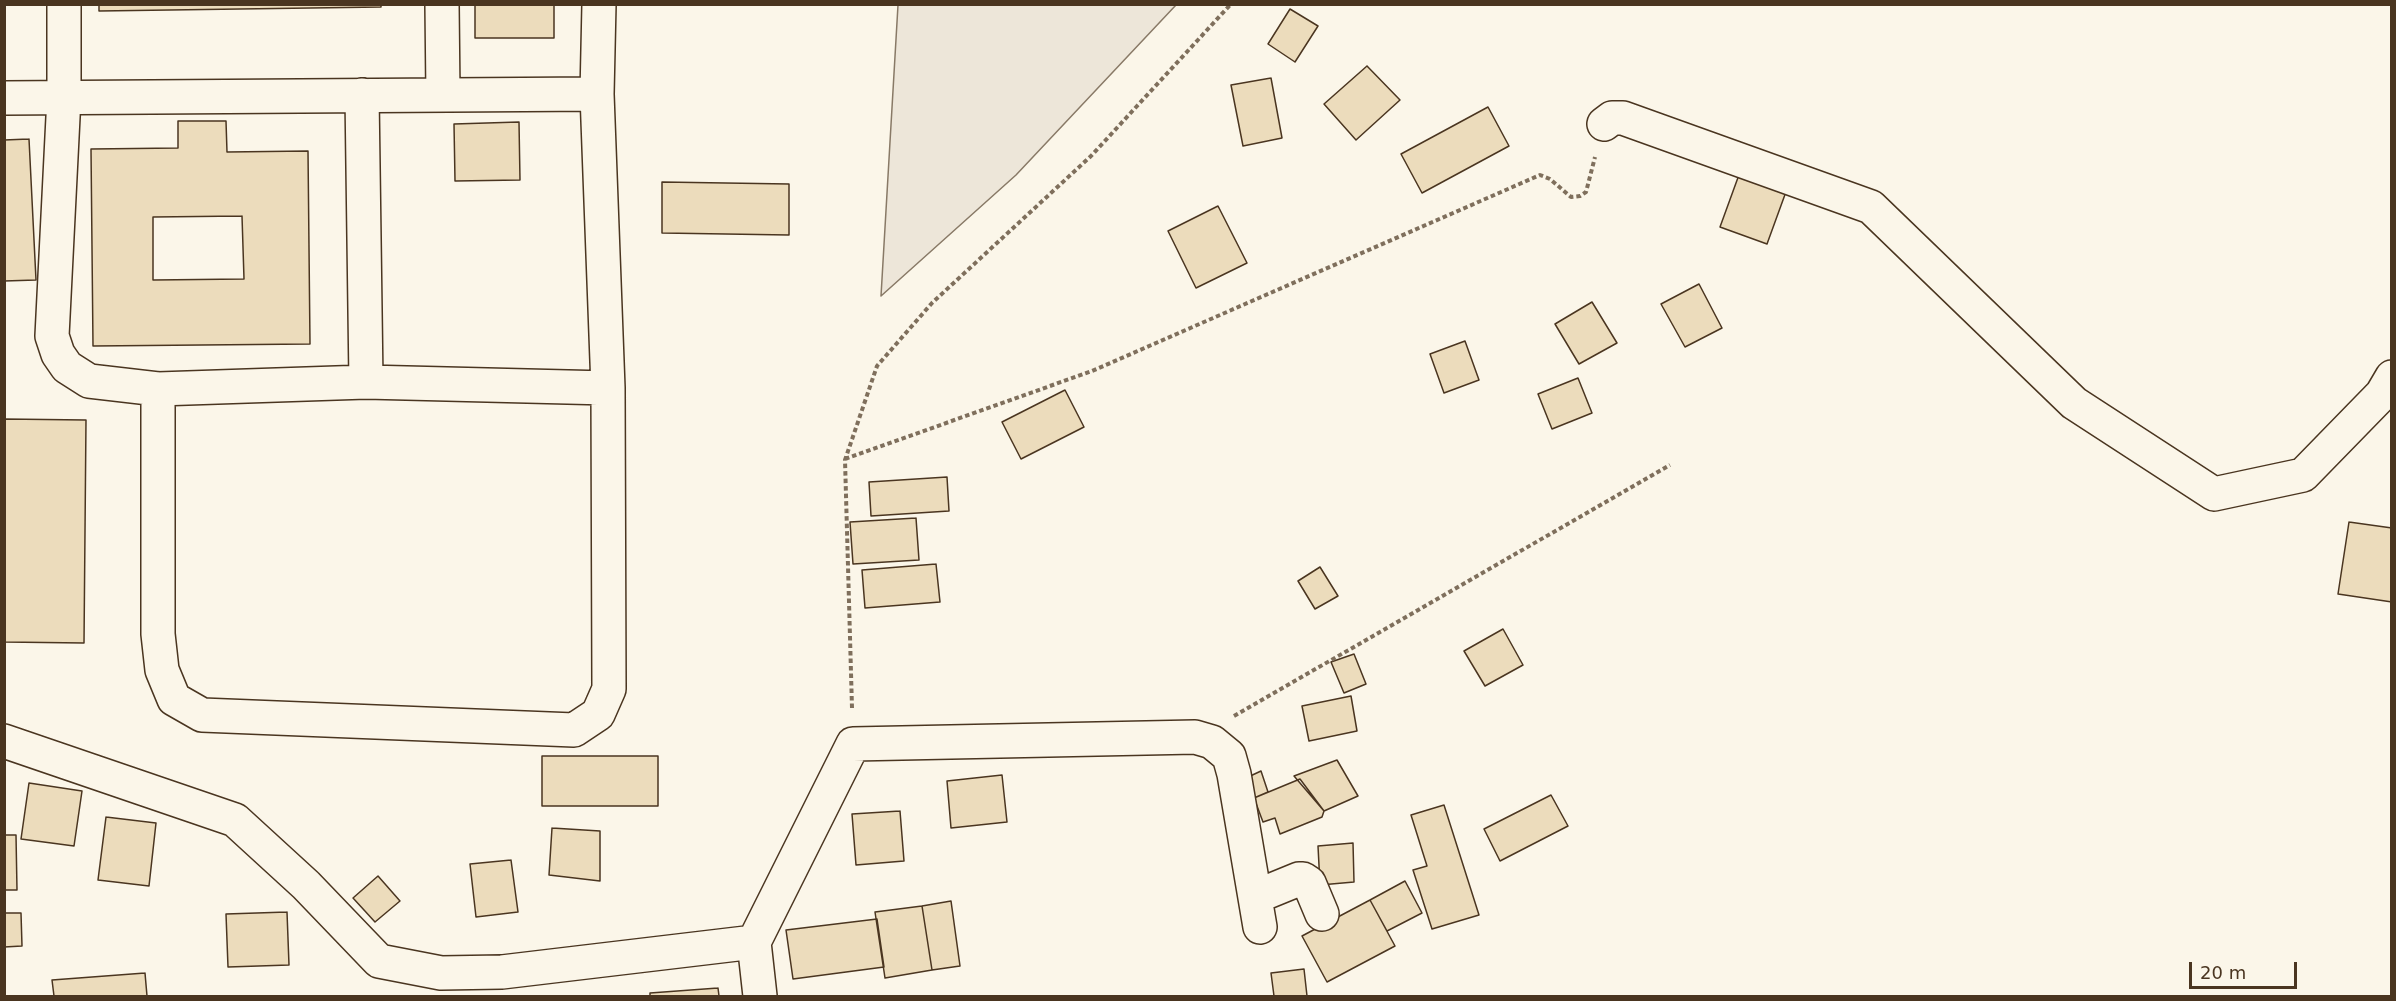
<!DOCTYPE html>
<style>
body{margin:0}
#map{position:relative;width:2396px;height:1001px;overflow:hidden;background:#fbf6e9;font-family:"DejaVu Sans",sans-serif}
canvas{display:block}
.frame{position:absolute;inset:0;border:6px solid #4a3520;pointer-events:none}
.scale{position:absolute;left:2189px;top:962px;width:108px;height:27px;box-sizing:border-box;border:3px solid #4a3520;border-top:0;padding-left:8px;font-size:18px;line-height:21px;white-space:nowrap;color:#4a3520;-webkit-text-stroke:4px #fbf6e9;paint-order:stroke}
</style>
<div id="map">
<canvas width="2396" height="1001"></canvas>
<div class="frame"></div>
<div class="scale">20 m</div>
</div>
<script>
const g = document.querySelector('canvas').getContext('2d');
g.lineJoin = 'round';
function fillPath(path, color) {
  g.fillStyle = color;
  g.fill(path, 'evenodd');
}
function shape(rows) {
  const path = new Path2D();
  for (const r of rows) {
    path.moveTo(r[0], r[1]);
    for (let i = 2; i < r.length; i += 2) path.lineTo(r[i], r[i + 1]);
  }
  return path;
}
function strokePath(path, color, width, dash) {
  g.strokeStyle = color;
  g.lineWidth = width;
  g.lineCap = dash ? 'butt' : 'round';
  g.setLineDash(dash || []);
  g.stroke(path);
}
const green = shape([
 [898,5,1176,5,1016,175,881,296,898,5]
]);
const building = shape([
 [99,4,381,4,381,7,99,11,99,4],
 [475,4,554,4,554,38,475,38,475,4],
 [1290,9,1318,26,1295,62,1268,44,1290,9],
 [1367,66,1400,100,1356,140,1324,104,1367,66],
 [1271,78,1282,138,1243,146,1231,85,1271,78],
 [1488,107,1509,146,1422,193,1401,154,1488,107],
 [178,121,226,121,227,152,308,151,310,344,93,346,91,149,178,148,178,121],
 [242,216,244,279,153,280,153,217,242,216],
 [519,122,520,180,455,181,454,124,519,122],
 [29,139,36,280,4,281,4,140,29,139],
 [1740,172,1787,189,1767,244,1720,227,1740,172],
 [662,182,789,184,789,235,662,233,662,182],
 [1218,206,1247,263,1196,288,1168,231,1218,206],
 [1699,284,1722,328,1685,347,1661,304,1699,284],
 [1592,302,1617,343,1579,364,1555,324,1592,302],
 [1465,341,1479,380,1444,393,1430,354,1465,341],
 [1578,378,1592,413,1552,429,1538,394,1578,378],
 [1065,390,1084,427,1021,459,1002,422,1065,390],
 [4,419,86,420,84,643,4,642,4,419],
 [947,477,949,511,871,516,869,482,947,477],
 [916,518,919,560,853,564,850,522,916,518],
 [2349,522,2392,528,2392,602,2338,594,2349,522],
 [936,564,940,602,865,608,862,570,936,564],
 [1320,567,1338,596,1315,609,1298,581,1320,567],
 [1503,629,1523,665,1485,686,1464,651,1503,629],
 [1354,654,1366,684,1344,693,1331,662,1354,654],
 [1351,696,1357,731,1309,741,1302,706,1351,696],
 [542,756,658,756,658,806,542,806,542,756],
 [1337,760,1358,796,1324,811,1294,776,1337,760],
 [1261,771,1268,792,1254,798,1246,778,1261,771],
 [1002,775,1007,822,951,828,947,781,1002,775],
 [1300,779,1324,811,1322,817,1280,834,1275,818,1263,822,1254,798,1300,779],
 [29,783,82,791,74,846,21,839,29,783],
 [1551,795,1568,826,1500,861,1484,829,1551,795],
 [1444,805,1479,915,1432,929,1413,870,1427,866,1411,815,1444,805],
 [900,811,904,861,856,865,852,814,900,811],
 [106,817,156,823,149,886,98,880,106,817],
 [552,828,600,831,600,881,549,875,552,828],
 [4,835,16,835,17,890,4,890,4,835],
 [1353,843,1354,882,1320,885,1318,846,1353,843],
 [511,860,518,912,476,917,470,864,511,860],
 [378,876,400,901,375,922,353,898,378,876],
 [1405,881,1422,913,1387,931,1370,900,1405,881],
 [1370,900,1395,946,1327,982,1302,936,1370,900],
 [951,901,960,966,932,970,922,906,951,901],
 [922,906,932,970,885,978,875,912,922,906],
 [287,912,289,965,228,967,226,914,287,912],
 [4,913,21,913,22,946,4,947,4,913],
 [877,919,884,967,793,979,786,930,877,919],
 [1304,969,1307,996,1274,996,1271,973,1304,969],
 [145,973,147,996,54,996,52,980,145,973],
 [718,988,719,996,650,996,650,993,718,988]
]);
const path = shape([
 [845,459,1092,371,1540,175,1550,179,1571,197,1580,196,1586,192,1595,157],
 [852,708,845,460,877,366,932,303,1091,156,1231,4],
 [1234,716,1670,465]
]);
const minor = shape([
 [64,4,64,97,52,336,58,354,67,367,89,381,158,389,366,382,608,388],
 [442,4,443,95],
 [362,95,366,382],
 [4,98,597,94],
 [1604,124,1612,118,1623,118,1871,207,2074,403,2214,494,2303,475,2382,394,2392,377],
 [158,389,158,634,162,670,174,699,202,715,574,730,598,714,609,689,608,388,597,94,599,4],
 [4,741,235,820,306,885,379,961,441,973,502,972,754,942,853,744,1195,737,1212,742,1229,756,1234,774,1260,927],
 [1255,897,1299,879,1303,879,1309,883,1322,914],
 [754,942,760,996]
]);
fillPath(green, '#ede6d9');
strokePath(green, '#887966', 1.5);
fillPath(building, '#ecdcbc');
strokePath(building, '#4a3520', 1.5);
strokePath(minor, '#4a3520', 36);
strokePath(path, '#7f6f5c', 4, [4.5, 3]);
strokePath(minor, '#fbf6e9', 33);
</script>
